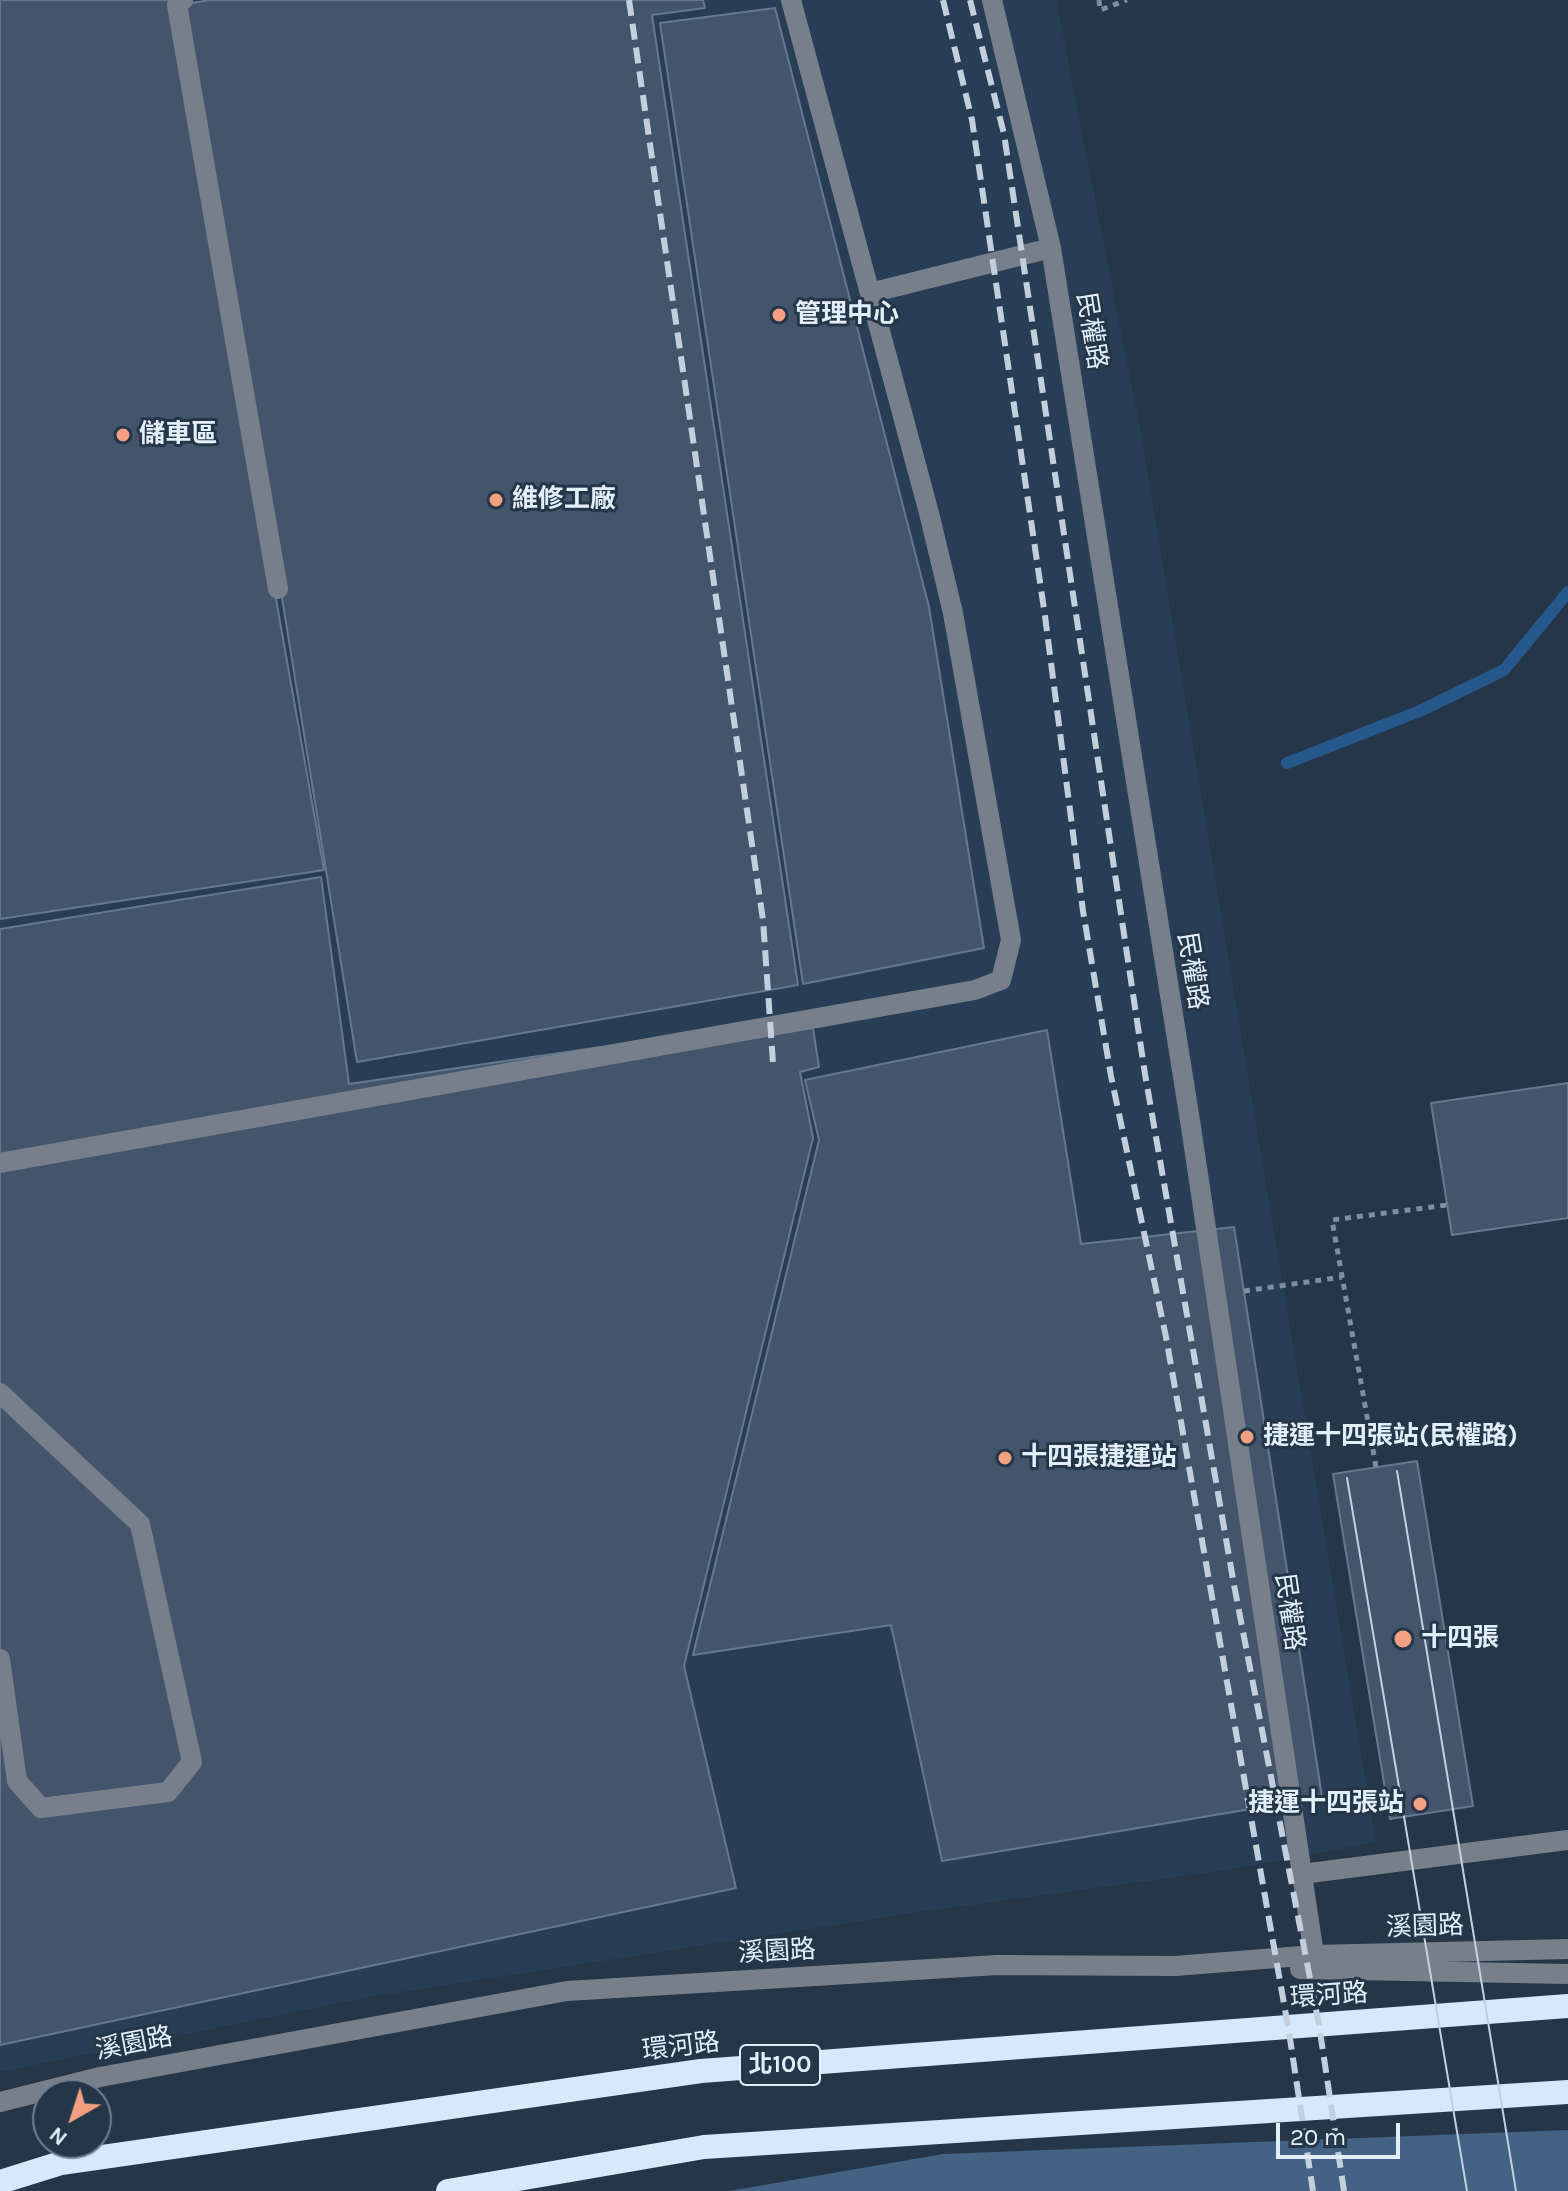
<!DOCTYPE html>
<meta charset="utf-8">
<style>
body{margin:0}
#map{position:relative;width:1568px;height:2191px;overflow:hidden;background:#253649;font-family:Karla,sans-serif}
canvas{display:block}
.north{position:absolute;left:32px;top:2079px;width:80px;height:80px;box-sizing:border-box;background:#253649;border:2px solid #718090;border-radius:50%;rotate:219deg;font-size:22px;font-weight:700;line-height:32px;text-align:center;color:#e3eefb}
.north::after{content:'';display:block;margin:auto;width:28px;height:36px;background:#f2a081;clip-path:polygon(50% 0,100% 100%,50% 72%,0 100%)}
.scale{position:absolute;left:1276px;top:2123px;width:124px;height:36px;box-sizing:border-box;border:4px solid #e3eefb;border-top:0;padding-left:10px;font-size:24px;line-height:28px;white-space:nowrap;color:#e3eefb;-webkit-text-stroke:6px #253649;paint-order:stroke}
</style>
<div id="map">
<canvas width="1568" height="2191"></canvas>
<div class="north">N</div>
<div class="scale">20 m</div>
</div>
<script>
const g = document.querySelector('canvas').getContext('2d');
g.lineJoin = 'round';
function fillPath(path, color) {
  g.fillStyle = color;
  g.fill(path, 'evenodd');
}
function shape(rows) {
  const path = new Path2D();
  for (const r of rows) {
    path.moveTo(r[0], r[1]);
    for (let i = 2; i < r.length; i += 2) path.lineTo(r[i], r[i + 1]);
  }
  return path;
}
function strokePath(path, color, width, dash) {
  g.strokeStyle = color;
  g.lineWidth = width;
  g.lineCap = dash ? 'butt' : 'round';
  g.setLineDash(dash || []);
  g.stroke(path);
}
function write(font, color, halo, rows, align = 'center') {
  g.font = font + ' Karla,"Noto Sans TC",sans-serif';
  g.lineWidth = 6;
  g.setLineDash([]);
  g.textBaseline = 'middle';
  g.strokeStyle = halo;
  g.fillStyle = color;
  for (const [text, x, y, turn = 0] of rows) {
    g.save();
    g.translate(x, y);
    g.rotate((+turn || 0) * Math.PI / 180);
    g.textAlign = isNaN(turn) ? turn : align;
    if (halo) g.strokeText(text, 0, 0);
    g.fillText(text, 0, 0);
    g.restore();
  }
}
const built = shape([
 [0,0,1056,0,1142,438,1376,1842,1228,1870,919,1912,369,1997,0,2072]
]);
const green = shape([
 [1568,2130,1568,2191,729,2191,943,2154]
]);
const stream = shape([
 [1287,763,1420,711,1504,670,1568,592]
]);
const building = shape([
 [0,0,170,0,324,870,0,919,0,0],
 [210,0,703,0,705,8,652,15,798,985,357,1062,186,4,210,0],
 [775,8,929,607,984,948,803,984,660,23,775,8],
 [321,877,349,1084,811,1016,819,1067,800,1072,813,1138,684,1666,736,1888,0,2045,0,929,321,877],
 [1047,1030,1081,1244,1234,1227,1322,1797,942,1861,891,1625,693,1655,819,1140,805,1080,1047,1030],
 [1568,1083,1568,1218,1452,1235,1431,1103,1568,1083],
 [1417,1461,1473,1806,1390,1819,1333,1474,1417,1461]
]);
const path = shape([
 [1099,0,1100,10,1127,0],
 [1244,1291,1342,1277],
 [1376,1467,1332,1220,1447,1205]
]);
const minor = shape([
 [183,0,177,5,278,589],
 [992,0,1051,248,1191,1127,1314,1955],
 [870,293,1051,248],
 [0,1163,975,990,1001,980,1011,940,953,613,929,513,791,0],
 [0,1393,140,1524,192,1762,168,1792,41,1808,17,1781,0,1659],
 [1302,1874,1568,1840],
 [1300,1969,1568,1974],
 [0,2102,100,2077,567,1991,997,1965,1175,1966,1314,1955,1568,1949]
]);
const highway = shape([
 [0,2182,61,2163,701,2071,1568,2006],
 [448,2191,704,2147,1568,2092]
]);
const tram = shape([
 [1397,1471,1516,2191],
 [1347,1478,1467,2191]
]);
const rail = shape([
 [629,0,763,920,773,1063],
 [943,0,972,120,1045,616,1083,911,1111,1076,1166,1337,1289,2032,1313,2191],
 [970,0,1004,134,1145,1074,1234,1585,1319,2025,1344,2191]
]);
const markers = [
 [779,315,8,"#f2a081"],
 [123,435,8,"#f2a081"],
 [496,500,8,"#f2a081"],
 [1247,1437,8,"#f2a081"],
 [1005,1458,8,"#f2a081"],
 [1403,1639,10,"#f2a081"],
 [1420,1804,8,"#f2a081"]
];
const shields = [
 [780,2065,80]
];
const shieldNames = [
 ["北100",780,2065]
];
const poiNames = [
 ["管理中心",795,315],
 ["儲車區",139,435],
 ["維修工廠",512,500],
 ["捷運十四張站(民權路)",1263,1437],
 ["十四張捷運站",1021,1458],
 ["十四張",1421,1639],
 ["捷運十四張站",1404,1804,"right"]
];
const streetNames = [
 ["民權路",1091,331,81],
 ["民權路",1192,971,81],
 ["民權路",1289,1612,82],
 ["溪園路",1425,1927,-2],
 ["溪園路",777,1952,-3],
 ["環河路",1329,1996,-4],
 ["溪園路",134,2044,-11],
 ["環河路",681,2047,-7]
];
fillPath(built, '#283e57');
fillPath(green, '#436284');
strokePath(stream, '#26588c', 12);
fillPath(building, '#43556a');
strokePath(building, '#64788e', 2);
strokePath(path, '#7f8d9d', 5, [6, 6]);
strokePath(minor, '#77808a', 20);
strokePath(highway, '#d6e8fc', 24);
strokePath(tram, '#c3cfdd', 2);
strokePath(rail, '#c3cfdd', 6, [16, 8]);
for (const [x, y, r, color] of markers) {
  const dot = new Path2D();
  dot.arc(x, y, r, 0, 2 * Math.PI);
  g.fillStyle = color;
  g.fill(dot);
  strokePath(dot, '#253649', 3);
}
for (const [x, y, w] of shields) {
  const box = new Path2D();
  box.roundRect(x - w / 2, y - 20, w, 40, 6);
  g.fillStyle = '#253649';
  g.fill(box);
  strokePath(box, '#e3eefb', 2);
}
write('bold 24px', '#e3eefb', null, shieldNames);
write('bold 26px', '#e3eefb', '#253649', poiNames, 'left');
write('26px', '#e3eefb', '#253649', streetNames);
</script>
